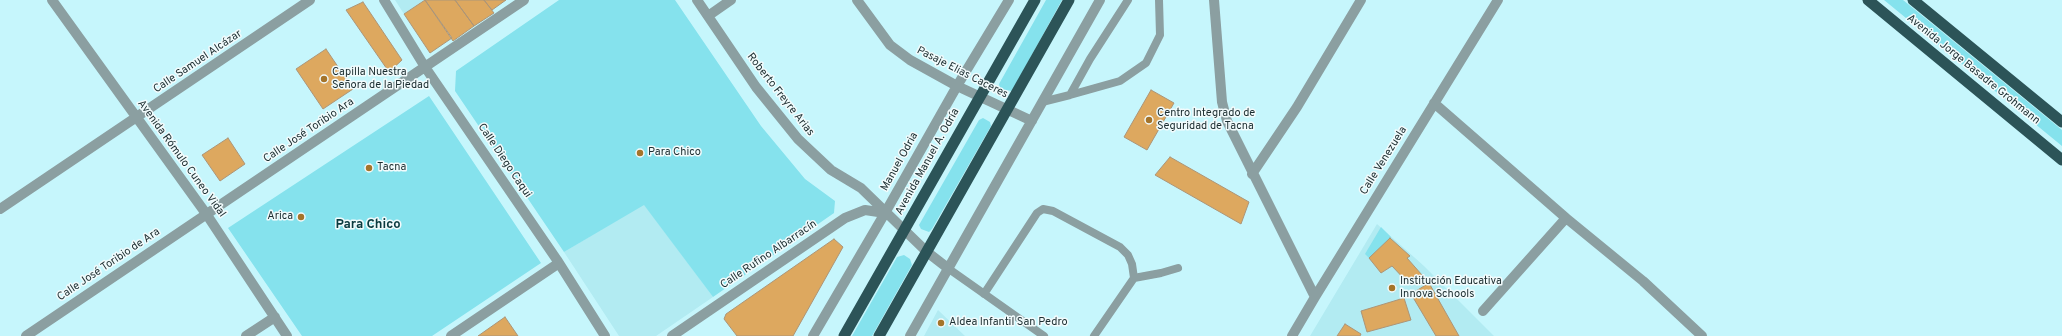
<!DOCTYPE html>
<meta charset="utf-8">
<style>
body{margin:0}
canvas{display:block;background:#c6f6fc}
</style>
<canvas width="2062" height="336"></canvas>
<script>
const g = document.querySelector('canvas').getContext('2d');
g.lineJoin = 'round';
function fillPath(path, color) {
  g.fillStyle = color;
  g.fill(path, 'evenodd');
}
function shape(rows) {
  const path = new Path2D();
  for (const r of rows) {
    path.moveTo(r[0], r[1]);
    for (let i = 2; i < r.length; i += 2) path.lineTo(r[i], r[i + 1]);
  }
  return path;
}
function strokePath(path, color, width, dash) {
  g.strokeStyle = color;
  g.lineWidth = width;
  g.lineCap = dash ? 'butt' : 'round';
  g.setLineDash(dash || []);
  g.stroke(path);
}
function write(font, color, halo, rows, align = 'center') {
  g.font = font + ' Overpass,sans-serif';
  g.lineWidth = 3;
  g.setLineDash([]);
  g.textBaseline = 'middle';
  g.strokeStyle = halo;
  g.fillStyle = color;
  for (const [text, x, y, turn = 0] of rows) {
    g.save();
    g.translate(x, y);
    g.rotate((+turn || 0) * Math.PI / 180);
    g.textAlign = isNaN(turn) ? turn : align;
    if (halo) g.strokeText(text, 0, 0);
    g.fillText(text, 0, 0);
    g.restore();
  }
}
const built = shape([
 [395,0,424,0,404,14],
 [644,204,713,297,656,336,619,336,564,252],
 [1377,224,1424,266,1494,336,1310,336],
 [938,310,965,336,924,336]
]);
const green = shape([
 [559,0,675,0,761,126,805,179,835,201,834,213,713,297,644,205,564,252,455,91,456,71],
 [1046,0,1062,0,1012,91,1000,89,999,84],
 [1884,0,1903,0,2062,130,2062,146],
 [429,96,541,263,432,336,302,336,228,228],
 [983,118,990,122,991,126,932,229,929,232,921,229,919,225,979,120],
 [1381,227,1391,237,1369,258,1365,254],
 [904,255,910,259,912,265,872,336,852,336,897,257]
]);
const building = shape([
 [425,0,452,38,430,53,404,14,425,0],
 [425,0,455,0,474,26,453,41,425,0],
 [455,0,484,0,494,13,474,26,455,0],
 [484,0,506,0,492,10,484,0],
 [363,2,402,60,389,72,346,10,363,2],
 [326,49,353,89,323,109,296,69,326,49],
 [1151,90,1174,103,1147,150,1124,137,1151,90],
 [228,138,245,164,220,181,202,155,228,138],
 [1170,157,1249,202,1241,224,1155,175,1170,157],
 [1390,238,1410,256,1407,258,1422,275,1408,283,1392,266,1381,273,1369,258,1390,238],
 [834,239,843,247,793,336,737,336,724,319,726,314,834,239],
 [1429,283,1459,336,1436,336,1411,294,1429,283],
 [1404,298,1411,320,1367,332,1361,311,1404,298],
 [505,317,518,336,478,336,505,317],
 [1345,324,1361,334,1360,336,1337,336,1345,324]
]);
const service = shape([
 [1070,95,1120,81,1146,63,1160,35,1159,0],
 [1042,102,1070,95,1090,59,1128,0],
 [949,269,1044,336],
 [1134,278,1161,273,1178,268],
 [984,294,1037,213,1043,209,1053,211,1120,247,1128,255,1132,264,1134,278,1094,336]
]);
const minor = shape([
 [52,0,207,215,287,336],
 [384,0,425,67,557,260,605,336],
 [697,0,756,87,798,139,831,170,861,188,927,252,949,269],
 [857,0,890,45,910,60,957,86,1032,121],
 [1214,0,1222,102,1227,121,1315,297],
 [708,16,731,0],
 [1434,103,1566,218,1643,281,1702,336],
 [1252,174,1297,107,1361,0],
 [0,209,310,0],
 [1483,311,1566,218],
 [26,336,524,0],
 [246,336,275,317],
 [451,336,559,263],
 [672,336,845,218,865,210,885,213],
 [813,336,885,213,957,86,1009,0],
 [910,336,1100,0],
 [1292,336,1315,297,1498,0]
]);
const trunk = shape([
 [1868,0,2062,160],
 [1913,0,2062,122],
 [844,336,1035,0],
 [879,336,1069,0]
]);
const markers = [
 [324,79,4,"#a5742a"],
 [1149,120,4,"#a5742a"],
 [640,153,4,"#a5742a"],
 [369,168,4,"#a5742a"],
 [301,217,4,"#a5742a"],
 [1392,288,4,"#a5742a"],
 [941,323,4,"#a5742a"]
];
const streetNames = [
 ["Calle Samuel Alcázar",198,62,-34],
 ["Avenida Jorge Basadre Grohmann",1973,70,39],
 ["Pasaje Elias Caceres",962,73,27],
 ["Roberto Freyre Arias",780,95,52],
 ["Calle José Toribio Ara",309,131,-34],
 ["Avenida Rómulo Cuneo Vidal",181,159,54],
 ["Calle Diego Caqui",504,161,56],
 ["Calle Venezuela",1384,161,-58],
 ["Manuel Odria",900,162,-61],
 ["Avenida Manuel A. Odría",928,162,-61],
 ["Calle Rufino Albarracín",769,255,-34],
 ["Calle José Toribio de Ara",109,265,-34]
];
const poiNames = [
 ["Capilla Nuestra",332,73],
 ["Señora de la Piedad",332,86],
 ["Centro Integrado de",1157,114],
 ["Seguridad de Tacna",1157,127],
 ["Para Chico",648,153],
 ["Tacna",377,168],
 ["Arica",293,217,"right"],
 ["Institución Educativa",1400,282],
 ["Innova Schools",1400,295],
 ["Aldea Infantil San Pedro",949,323]
];
const quarterNames = [
 ["Para Chico",368,225]
];
fillPath(built, '#b2ebf2');
fillPath(green, '#85e2ed');
fillPath(building, '#dda85f');
strokePath(building, '#ac9578', 1);
strokePath(service, '#8b9fa1', 8);
strokePath(minor, '#8b9fa1', 10);
strokePath(trunk, '#2c5458', 11);
for (const [x, y, r, color] of markers) {
  const dot = new Path2D();
  dot.arc(x, y, r, 0, 2 * Math.PI);
  g.fillStyle = color;
  g.fill(dot);
  strokePath(dot, '#f2fbfc', 1.5);
}
write('11px', '#1b2d30', '#f2fbfc', streetNames);
write('11px', '#1b2d30', '#f2fbfc', poiNames, 'left');
write('bold 13px', '#093a3f', '#f2fbfc', quarterNames);
</script>
